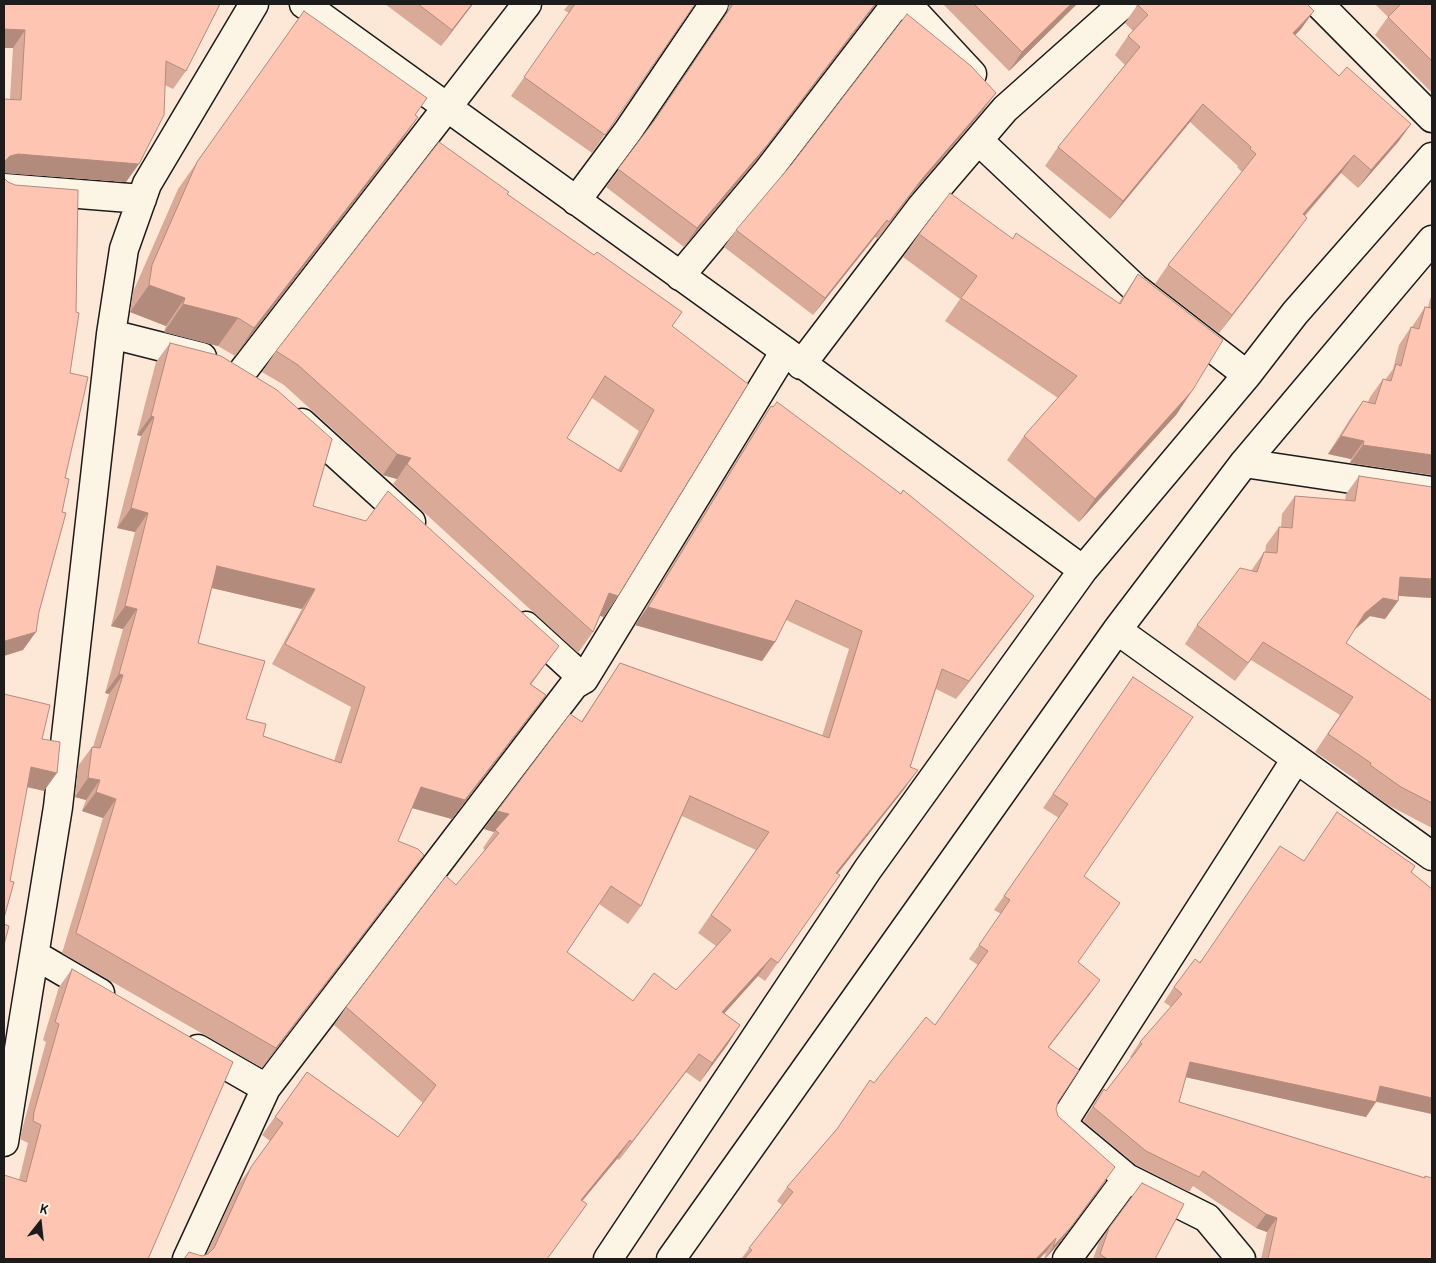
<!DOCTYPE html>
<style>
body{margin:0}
#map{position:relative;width:1436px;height:1263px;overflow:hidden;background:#fde7d6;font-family:"Patrick Hand",sans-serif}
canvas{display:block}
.frame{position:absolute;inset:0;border:5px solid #1c1c1c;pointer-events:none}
.north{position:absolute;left:15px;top:1198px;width:50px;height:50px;-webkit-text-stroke:4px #fcf5e5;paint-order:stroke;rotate:16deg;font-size:14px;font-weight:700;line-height:20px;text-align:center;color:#1c1c1c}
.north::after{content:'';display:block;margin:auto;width:18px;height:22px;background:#1c1c1c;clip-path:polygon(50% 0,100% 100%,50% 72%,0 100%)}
</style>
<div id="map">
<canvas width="1436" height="1263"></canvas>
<div class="frame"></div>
<div class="north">K</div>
</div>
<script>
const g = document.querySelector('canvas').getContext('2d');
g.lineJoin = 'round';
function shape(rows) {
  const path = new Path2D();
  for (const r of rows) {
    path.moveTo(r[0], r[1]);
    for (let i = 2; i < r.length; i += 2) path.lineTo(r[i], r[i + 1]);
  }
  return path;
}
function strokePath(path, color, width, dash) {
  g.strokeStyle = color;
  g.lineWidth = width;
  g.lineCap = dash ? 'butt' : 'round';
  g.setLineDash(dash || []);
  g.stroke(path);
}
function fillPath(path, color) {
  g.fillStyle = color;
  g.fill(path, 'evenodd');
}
const minor = shape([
 [304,4,785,351,1083,570],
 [907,4,972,74],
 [1319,4,1432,118],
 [979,141,1135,288,1247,375],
 [4,188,142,199],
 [576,201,628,131,714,4],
 [680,276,767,172,896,4],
 [111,334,202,357],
 [801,365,922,206,1005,109,1123,4],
 [239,376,527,4],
 [302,423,411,522],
 [1244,463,1432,491],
 [526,626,584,679],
 [1117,630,1432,856],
 [35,955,100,993],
 [198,1049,266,1088],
 [4,1142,58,807,111,334,124,249,147,184,254,4],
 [187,1259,266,1088,574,685,584,679,785,351],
 [608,1259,868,869,1083,570,1247,375,1295,313,1432,157],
 [671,1259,1117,630,1244,463,1432,240],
 [1067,1259,1127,1178],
 [1241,1259,1207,1218,1127,1178,1062,1124,1296,759]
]);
const wall = shape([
 [4,4,220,4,186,71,173,89,165,85,126,182,4,173,4,99,10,99,13,48,4,48],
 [385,4,473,4,441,46],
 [569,4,695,4,592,153,511,96,569,13,564,10],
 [729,4,876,4,755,162,684,247,606,187,649,128,727,13],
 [943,4,1077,4,1009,71],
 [1138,4,1307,4,1301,29,1295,35,1339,76,1411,124,1398,142,1358,188,1341,173,1305,216,1294,236,1219,333,1155,284,1168,265,1242,172,1237,167,1238,166,1190,122,1110,219,1045,166,1058,147,1125,65,1115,55,1128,36,1133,31,1125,23],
 [1375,4,1432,4,1432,93,1375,35,1388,17],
 [304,11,415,115,399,144,235,356,218,346,164,332,166,326,130,312,133,292,178,189],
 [984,109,910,196,878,239,875,237,813,315,724,247,736,230],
 [507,194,672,326,618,596,604,617,600,616,593,632,578,653,393,484,397,479,383,475,284,385,262,372,276,351],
 [592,398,639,431,618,470,567,438],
 [919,234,1013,239,1118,304,1138,274,1192,391,1176,415,1079,522,1007,460,1024,436,1058,398,945,321,960,299,903,257],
 [1432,296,1432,475,1350,463,1351,459,1328,454,1350,419,1363,401,1368,402,1370,397,1383,379,1385,380,1393,369,1399,345,1411,327,1412,327,1425,307,1428,307,1430,299],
 [170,343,313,506,559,646,531,684,546,695,532,714,452,819,412,808,398,841,410,874,262,1068,62,953,103,818,82,811,86,800,75,797,78,766,92,747,93,747,109,694,105,693,123,629,111,626,135,532,117,528,141,436,137,435,156,362],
 [212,588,302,609,272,664,351,707,334,761,263,736,246,719,198,643],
 [771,406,1021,614,956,699,936,689,910,767,905,788,837,874,840,875,765,981,758,976,724,1014,740,1025,700,1082,686,1072,619,1160,617,1159,582,1201,202,1256,206,1255,238,1185,270,1141,262,1135,307,1072,398,1137,423,1103,334,1025,346,1007,456,885,485,850,483,848,494,832,484,829,581,722,620,663,822,736,849,649,786,620,775,642,762,661,635,625,759,424],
 [682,816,756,850,698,933,716,946,676,990,633,1001,567,952,599,904,628,924,641,906],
 [1359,476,1432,487,1432,598,1398,596,1398,601,1385,619,1370,616,1354,630,1346,643,1432,701,1432,828,1388,805,1357,783,1358,781,1315,752,1340,715,1251,660,1235,681,1185,644,1197,625,1251,571,1264,552,1265,553,1266,545,1279,527,1281,527,1282,514,1295,496,1345,500,1346,494],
 [1133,677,1084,876,1078,962,1090,994,1048,1047,1058,1102,1056,1109,1058,1116,1106,1181,1061,1241,1045,1259,1044,1259,1046,1252,1039,1259,741,1259,782,1205,777,1201,787,1187,836,1130,874,1083,935,1025,978,965,969,959,1001,914,994,910,1059,818,1043,808],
 [1303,861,1411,872,1432,889,1432,1114,1376,1102,1366,1117,1186,1077,1179,1102,1424,1178,1425,1176,1432,1259,1261,1259,1267,1232,1256,1228,1193,1186,1189,1192,1136,1165,1083,1121,1104,1089,1106,1091,1132,1058,1130,1057,1140,1042,1171,1007,1164,1002,1174,987],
 [72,969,148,1259,19,1180,28,1143,20,1139,22,1130,46,1042,43,1040,59,987],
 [1109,1228,1155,1259,1093,1259,1099,1242]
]);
const shadedWall = shape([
 [472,4,473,4,441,46,452,30],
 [875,4,876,4,871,11,755,162,684,247,697,228],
 [1071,4,1077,4,1009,71,1022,52],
 [1314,11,1301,29,1280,51,1293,33],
 [4,29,25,30,13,48,4,48],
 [996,93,984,109,910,196,878,239,922,179],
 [1203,104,1190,122,1110,219,1123,201],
 [418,117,399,144,235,356,254,328],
 [1411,124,1398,142,1358,188,1371,170],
 [18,154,139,164,126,182,4,173,4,161,10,156],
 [1354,155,1341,173,1290,232,1303,214],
 [1307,218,1294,236,1219,333,1232,315],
 [887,220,875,237,813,315,825,298],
 [149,285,185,298,166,326,130,312],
 [183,304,238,318,218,346,164,332],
 [1192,391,1176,415,1079,522,1095,499],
 [151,416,154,417,141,436,137,435],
 [1341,436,1364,441,1351,459,1328,454],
 [1363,445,1432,455,1432,475,1350,463],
 [397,454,411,458,397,479,383,475],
 [131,508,148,513,135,532,117,528],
 [217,566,315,589,302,609,203,586],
 [1400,577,1432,579,1432,598,1387,595],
 [609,593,618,596,604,617,595,614],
 [1034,596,1021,614,956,699,969,681],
 [1383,598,1398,601,1385,619,1370,616,1352,632,1365,613],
 [125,606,137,609,123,629,111,626],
 [648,607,775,642,762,661,635,625],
 [36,632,23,650,4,656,4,643,5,641],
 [559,646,517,703,530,684],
 [119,674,123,675,109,694,105,693],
 [546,695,532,714,452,819,408,807,421,787],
 [31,767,57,773,44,791,18,785],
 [918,770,905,788,824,891,836,873],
 [88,778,100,780,86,800,75,797],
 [96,792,116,799,103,818,82,811],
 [497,811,509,814,494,832,484,829],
 [424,855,410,874,262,1068,276,1048],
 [771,958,758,976,709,1030,722,1012],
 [1100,980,1090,994,1038,1061,1048,1047],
 [740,1025,728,1044,700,1082,712,1063],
 [699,1054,686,1072,619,1160,632,1142],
 [1190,1062,1376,1102,1366,1117,1180,1076],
 [1380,1086,1432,1098,1432,1114,1370,1100],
 [630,1140,617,1159,568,1218,581,1200],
 [1115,1167,1061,1241,1045,1259,1053,1247],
 [1266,1214,1277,1218,1267,1232,1256,1228],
 [1056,1238,1046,1252,1039,1259,1036,1259]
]);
const building = shape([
 [4,4,220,4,186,71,166,61,164,115,139,164,18,154,10,156,4,162,4,99,21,100,25,30,4,29,4,4],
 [418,4,472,4,452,30,418,4],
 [575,4,695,4,605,135,524,77,575,4],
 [733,4,875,4,768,144,697,228,618,169,654,121,733,4],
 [974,4,1071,4,1022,52,974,4],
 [1139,4,1307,4,1314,11,1293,33,1339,76,1347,67,1411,124,1371,170,1354,155,1303,214,1307,218,1232,315,1168,265,1256,154,1250,149,1251,147,1203,104,1123,201,1058,147,1140,47,1128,36,1148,15,1138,5,1139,4],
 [1401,4,1432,4,1432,61,1388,17,1401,4],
 [304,11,427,98,415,115,418,117,254,328,238,318,183,304,185,298,149,285,152,265,197,162,304,11],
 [907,14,971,66,996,93,922,179,889,222,887,220,825,298,736,230,791,165,907,14],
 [439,142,509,192,507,194,594,255,597,252,682,312,672,326,748,384,618,596,609,593,593,632,407,464,411,458,397,454,298,365,276,351,439,142],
 [605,376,654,410,621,472,567,438,605,376],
 [4,178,8,182,15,185,78,190,76,312,79,313,70,373,88,377,65,478,69,479,62,512,66,513,39,612,36,632,5,641,4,643,4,178],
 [950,193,1013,239,1016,233,1120,304,1138,274,1223,340,1192,391,1095,499,1024,436,1077,376,961,298,977,276,919,234,950,193],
 [1425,307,1432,308,1432,455,1363,445,1364,441,1341,436,1363,401,1375,404,1383,379,1391,381,1396,364,1401,366,1411,327,1419,329,1425,307],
 [170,343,221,356,277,390,332,439,313,506,366,521,388,491,559,646,530,684,546,695,465,800,421,787,398,841,418,849,424,855,276,1048,76,933,116,799,96,792,100,780,88,778,92,747,100,748,123,675,119,674,137,609,125,606,148,513,131,508,154,417,151,416,170,343],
 [217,566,315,589,285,644,365,687,341,763,263,736,266,724,246,719,265,661,198,643,217,566],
 [777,402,901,494,903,490,1034,596,969,681,942,669,910,767,918,770,836,873,840,875,778,963,771,958,722,1012,740,1025,712,1063,699,1054,632,1142,630,1140,581,1200,587,1204,547,1259,184,1259,189,1252,202,1256,208,1254,214,1248,251,1167,283,1123,275,1117,307,1072,398,1137,436,1085,346,1007,446,876,456,885,499,833,495,830,509,814,497,811,570,714,582,722,620,663,829,738,862,631,796,600,775,642,648,607,771,406,773,407,777,402],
 [690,796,769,832,711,915,731,930,676,990,654,973,633,1001,567,952,611,886,641,906,690,796],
 [1359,476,1432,487,1432,579,1400,577,1398,601,1383,598,1365,613,1346,643,1432,701,1432,803,1401,787,1370,765,1371,763,1328,734,1353,697,1263,642,1248,663,1197,625,1240,568,1257,572,1264,552,1277,553,1279,527,1292,528,1295,496,1355,501,1359,476],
 [1133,677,1193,717,1084,876,1120,903,1078,962,1100,980,1048,1047,1079,1070,1058,1102,1056,1109,1058,1116,1115,1167,1071,1227,1053,1247,1056,1238,1036,1259,744,1259,752,1250,749,1248,793,1192,787,1187,837,1129,870,1080,874,1083,926,1017,935,1025,988,951,979,945,1010,900,1004,896,1068,804,1053,794,1133,677],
 [4,694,50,705,42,739,60,742,57,773,31,767,10,881,14,882,4,918,4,694],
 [1337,812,1415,866,1411,872,1432,889,1432,1098,1380,1086,1376,1102,1190,1062,1179,1102,1425,1178,1425,1176,1432,1178,1432,1259,1268,1259,1277,1218,1266,1214,1203,1171,1199,1177,1146,1151,1093,1107,1104,1089,1106,1091,1142,1044,1140,1042,1182,994,1174,987,1195,959,1200,963,1280,846,1304,861,1337,812],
 [4,924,9,926,4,945,4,924],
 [72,969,233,1062,148,1259,4,1259,4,1175,26,1182,41,1125,33,1121,34,1112,59,1024,55,1022,72,969],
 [1142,1183,1184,1204,1155,1259,1107,1259,1100,1254,1109,1228,1142,1183]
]);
strokePath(minor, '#1c1c1c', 31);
strokePath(minor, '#fcf5e5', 28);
fillPath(wall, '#daaa99');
fillPath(shadedWall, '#b28b7d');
fillPath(building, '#fec6b2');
strokePath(building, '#b28b7d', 1);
</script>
